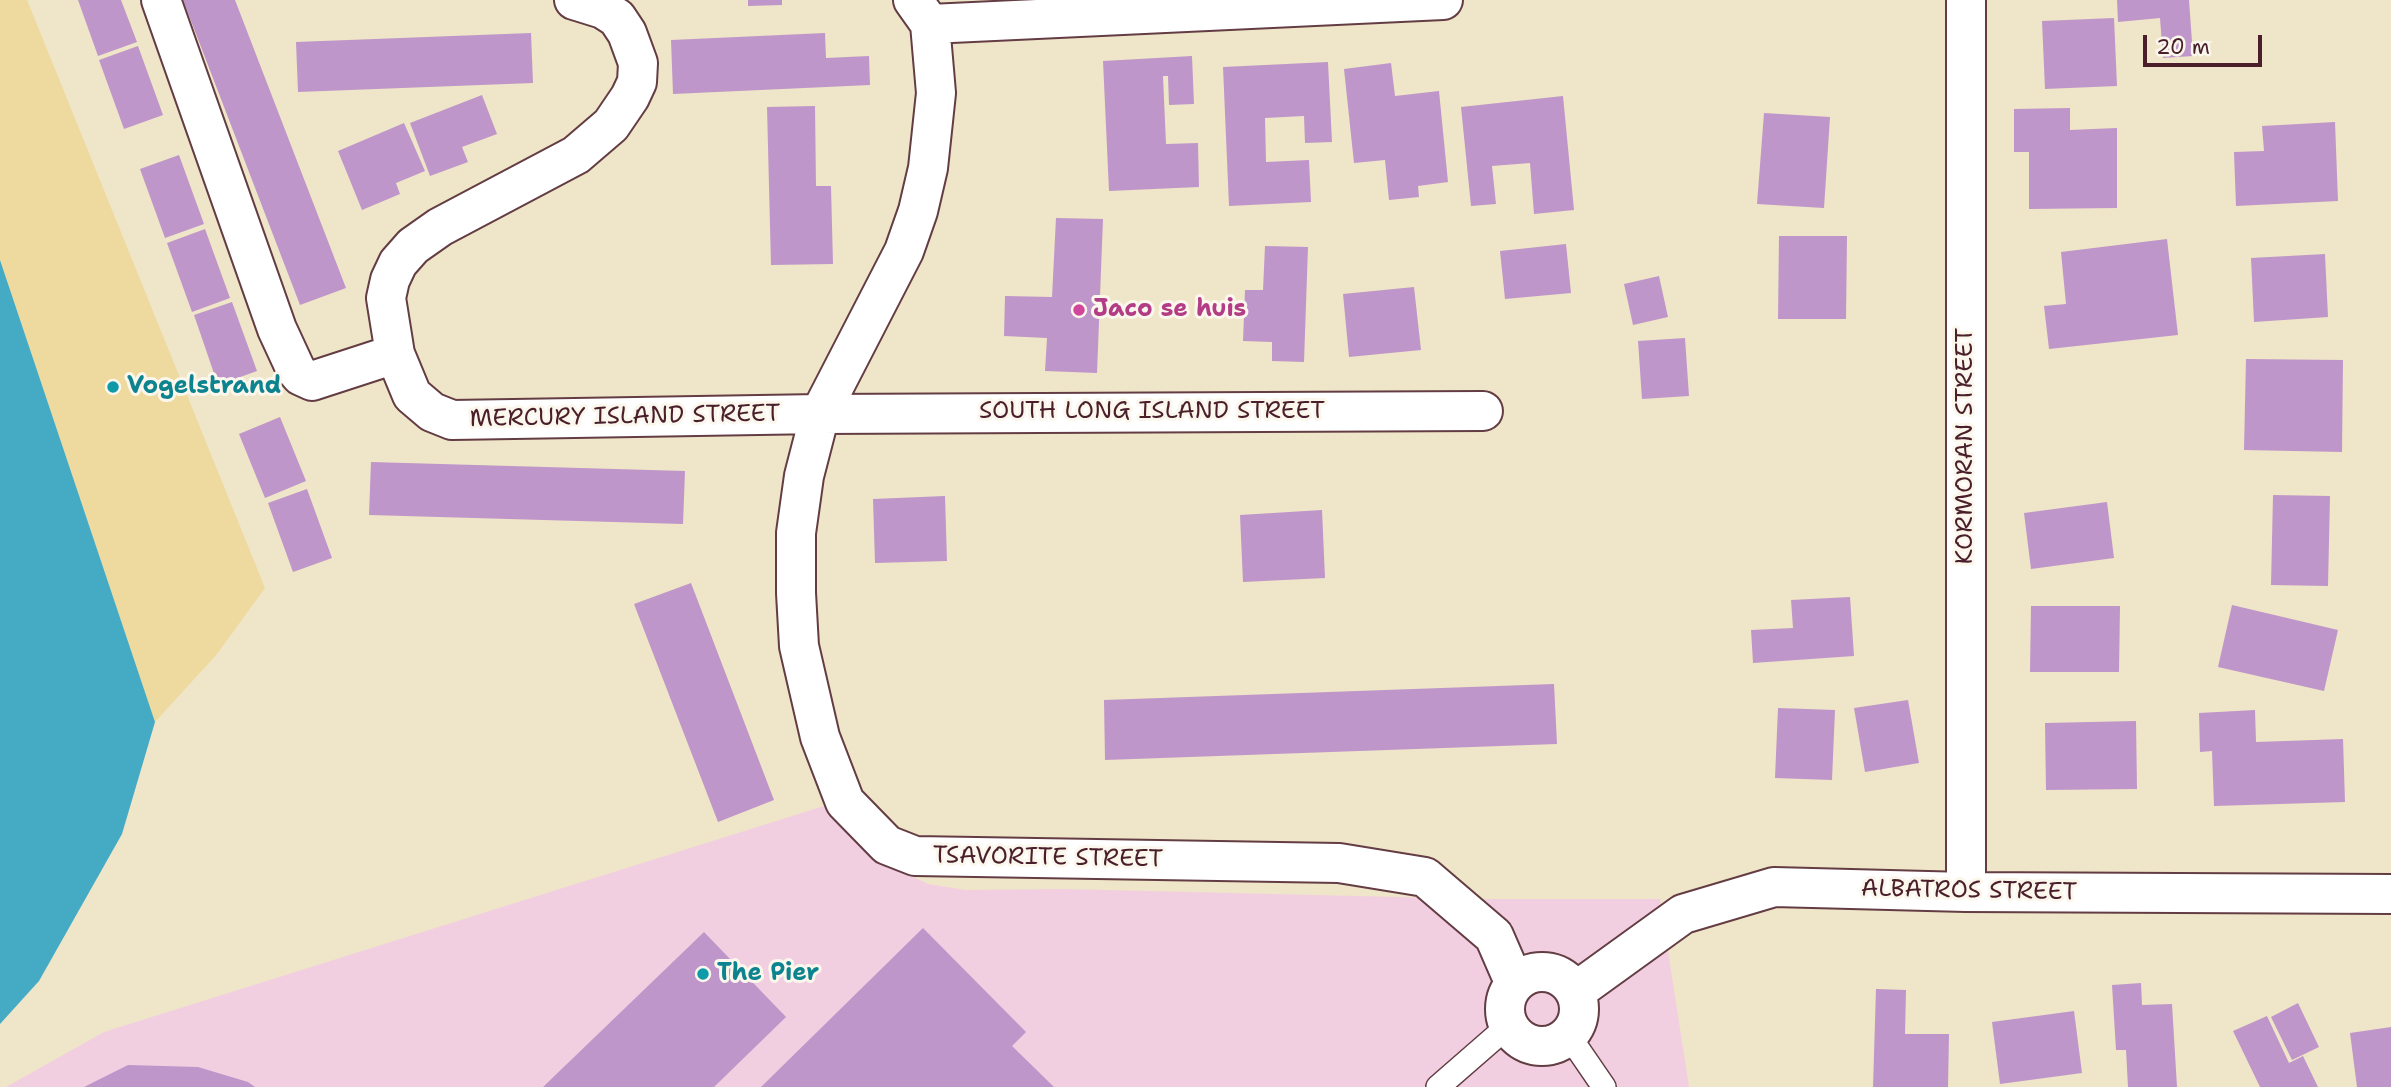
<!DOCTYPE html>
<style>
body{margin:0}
#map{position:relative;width:2391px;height:1087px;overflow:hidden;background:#efe5c8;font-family:"Shantell Sans",sans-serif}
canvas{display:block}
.scale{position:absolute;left:2143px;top:35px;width:119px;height:32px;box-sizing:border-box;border:4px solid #4a1f2b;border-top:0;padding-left:9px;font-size:21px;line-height:24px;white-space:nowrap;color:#4a1f2b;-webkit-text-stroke:5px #fbf7ec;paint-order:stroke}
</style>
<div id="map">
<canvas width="2391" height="1087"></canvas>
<div class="scale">20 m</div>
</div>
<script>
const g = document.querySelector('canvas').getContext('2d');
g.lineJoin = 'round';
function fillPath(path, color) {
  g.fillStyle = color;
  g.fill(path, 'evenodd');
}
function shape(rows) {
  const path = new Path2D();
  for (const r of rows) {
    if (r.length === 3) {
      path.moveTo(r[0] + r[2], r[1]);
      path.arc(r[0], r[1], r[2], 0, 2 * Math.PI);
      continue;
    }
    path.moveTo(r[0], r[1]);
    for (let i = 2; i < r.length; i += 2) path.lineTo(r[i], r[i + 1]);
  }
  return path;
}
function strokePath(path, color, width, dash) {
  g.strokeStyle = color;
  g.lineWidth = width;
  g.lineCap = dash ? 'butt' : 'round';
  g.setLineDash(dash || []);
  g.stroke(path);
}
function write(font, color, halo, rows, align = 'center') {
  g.font = font + ' "Shantell Sans",sans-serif';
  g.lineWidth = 6;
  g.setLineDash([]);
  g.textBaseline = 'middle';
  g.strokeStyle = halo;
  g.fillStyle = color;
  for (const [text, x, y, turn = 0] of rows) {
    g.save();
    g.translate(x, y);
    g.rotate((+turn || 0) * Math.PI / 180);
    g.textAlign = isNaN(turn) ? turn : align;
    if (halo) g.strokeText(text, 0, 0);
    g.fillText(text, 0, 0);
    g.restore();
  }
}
const built = shape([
 [824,806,859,828,903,872,928,884,965,890,1063,889,1483,899,1660,899,1689,1087,6,1087,104,1032]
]);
const sand = shape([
 [0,0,27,0,265,588,217,654,155,722,0,260]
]);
const water = shape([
 [0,260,155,722,122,834,39,981,0,1024]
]);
const building = shape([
 [78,0,121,0,137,42,98,56],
 [183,0,235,0,346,288,300,305],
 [748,0,782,0,782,5,748,6],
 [2117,0,2189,0,2193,56,2163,58,2160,18,2118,22],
 [2114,18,2117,86,2045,89,2042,21],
 [531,33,533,83,298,92,296,42],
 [825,33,826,58,869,56,870,85,673,94,671,40],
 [138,46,163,115,124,129,99,60],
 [1192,56,1194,104,1169,105,1168,76,1163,76,1166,144,1198,143,1199,187,1109,191,1103,61],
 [1328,62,1332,142,1305,143,1304,116,1265,118,1266,162,1309,160,1311,202,1229,206,1223,67],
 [1391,63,1395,96,1439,91,1448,182,1418,186,1419,197,1389,200,1385,160,1354,163,1344,69],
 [482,95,497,134,462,147,468,162,430,176,410,123],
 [1563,96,1574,210,1534,214,1530,163,1492,166,1496,204,1471,206,1461,107],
 [815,106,816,186,831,186,833,264,771,265,767,107],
 [2070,108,2070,130,2117,128,2117,208,2029,209,2029,152,2014,152,2014,109],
 [1764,113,1830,117,1824,208,1757,204],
 [2335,122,2338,201,2236,206,2234,152,2264,151,2262,126],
 [404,123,425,171,396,183,400,194,362,210,338,151],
 [179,155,204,224,165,238,140,169],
 [1056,218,1103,219,1097,373,1045,371,1047,338,1004,336,1005,296,1052,297],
 [205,229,230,298,192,312,167,243],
 [1779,236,1847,236,1846,319,1778,319],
 [2167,239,2178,335,2049,349,2044,306,2066,304,2061,252],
 [1566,244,1571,293,1505,299,1500,251],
 [1265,246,1308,247,1304,362,1272,361,1272,342,1243,341,1245,290,1263,290],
 [2325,254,2328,317,2254,322,2251,258],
 [1659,276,1668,317,1633,325,1624,284],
 [1414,287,1421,350,1349,357,1343,294],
 [232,302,257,371,218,385,194,315],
 [1685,338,1689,396,1642,399,1638,341],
 [2246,359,2343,360,2342,452,2244,450],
 [280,417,306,481,265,498,239,434],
 [371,462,685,471,683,524,369,515],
 [307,489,332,558,293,572,268,503],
 [2273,495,2330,496,2328,586,2271,585],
 [945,496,947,561,875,563,873,499],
 [2107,502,2114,558,2031,569,2024,513],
 [1322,510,1325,578,1243,582,1240,515],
 [691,583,774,800,718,822,634,604],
 [1850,597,1854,656,1753,663,1751,630,1793,628,1791,600],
 [2232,605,2338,630,2324,691,2218,667],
 [2031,606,2120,606,2119,672,2030,672],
 [1554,684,1557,744,1105,760,1104,700],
 [1908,700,1919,763,1865,772,1854,708],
 [1778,708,1835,710,1832,780,1775,778],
 [2255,710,2256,742,2343,739,2345,802,2214,806,2212,751,2200,752,2199,713],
 [2136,721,2137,789,2046,790,2045,723],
 [923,928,1026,1032,1012,1046,1054,1087,761,1087],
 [704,932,786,1017,714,1087,543,1087],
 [2141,983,2142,1005,2172,1004,2177,1087,2128,1087,2126,1050,2116,1050,2112,985],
 [1876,989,1906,990,1905,1034,1949,1034,1948,1087,1873,1087],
 [2298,1003,2319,1047,2292,1060,2271,1017],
 [2074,1011,2082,1073,2000,1084,1992,1022],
 [2267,1016,2289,1063,2303,1056,2318,1087,2260,1087,2233,1031],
 [2391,1027,2391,1087,2357,1087,2350,1033],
 [128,1065,198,1067,248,1082,255,1087,84,1087]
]);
const lane = shape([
 [1569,1036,1604,1087],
 [1438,1087,1508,1026]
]);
const street = shape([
 [161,0,277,329,296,370,301,376,312,381,395,354],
 [574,0,603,9,617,18,627,33,638,63,637,82,630,97,611,125,576,155,440,227,413,246,398,263,390,280,386,298,395,354,412,395,432,412,452,420,820,414,1483,411],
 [913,0,930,24,936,93,928,168,918,211,904,251,820,414,804,476,796,533,796,593,799,646,820,737,845,802,887,845,915,856,1339,863,1425,877,1494,936,1514,982],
 [1966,0,1966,892],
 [930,24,1443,0],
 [1542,1009,37],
 [1575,992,1683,914,1774,887,1966,892,2391,894]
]);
const markers = [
 [1079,310,7,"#d1479c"],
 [113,387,7,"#0f9aa8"],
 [703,974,7,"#0f9aa8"]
];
const hotelNames = [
 ["Jaco se huis",1093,310]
];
const cultureNames = [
 ["Vogelstrand",127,387],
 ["The Pier",717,974]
];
const streetNames = [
 ["SOUTH LONG ISLAND STREET",1152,412],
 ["MERCURY ISLAND STREET",625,417,-1],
 ["KORMORAN STREET",1966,446,-90],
 ["TSAVORITE STREET",1048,858,1],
 ["ALBATROS STREET",1969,891,1]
];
fillPath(built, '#f2cfe0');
fillPath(sand, '#eeda9e');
fillPath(water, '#45abc5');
fillPath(building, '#bf96c9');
strokePath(lane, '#633d43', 26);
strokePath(street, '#633d43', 42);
strokePath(lane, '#fff', 23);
strokePath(street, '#fff', 38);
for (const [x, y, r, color] of markers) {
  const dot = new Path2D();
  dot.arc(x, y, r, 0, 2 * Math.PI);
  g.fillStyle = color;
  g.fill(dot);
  strokePath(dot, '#fbf7ec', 2.5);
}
write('bold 24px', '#b23c85', '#fbf7ec', hotelNames, 'left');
write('bold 24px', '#0d838f', '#fbf7ec', cultureNames, 'left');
write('24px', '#4a1f2b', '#fbf7ec', streetNames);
</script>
